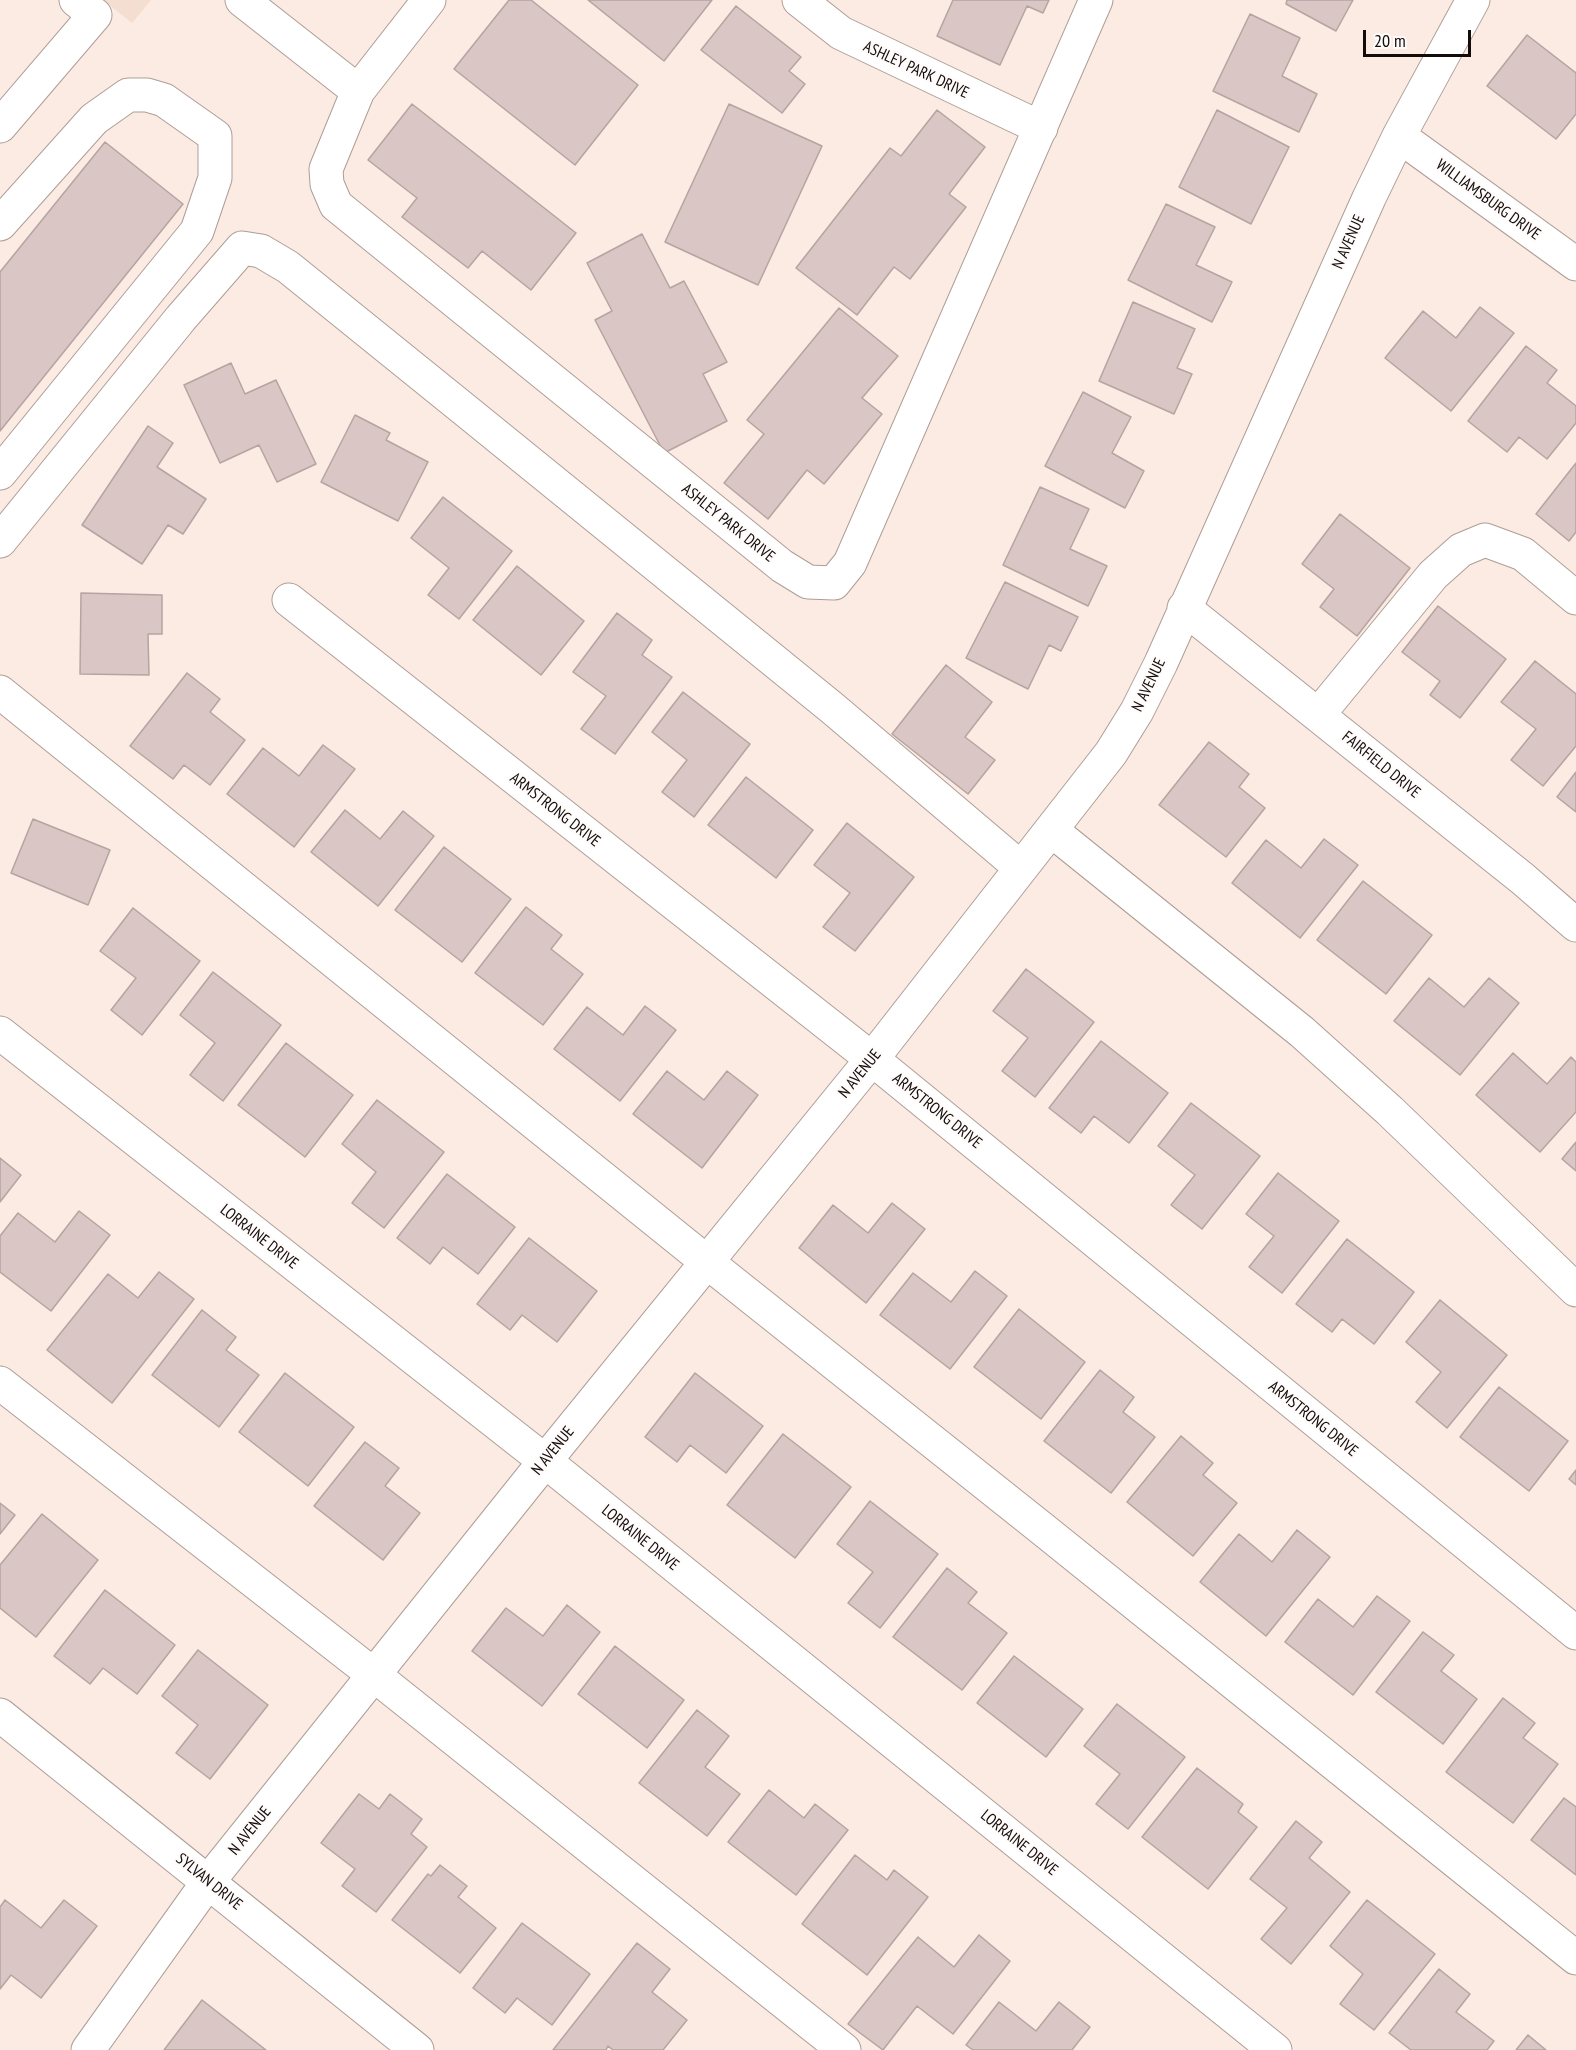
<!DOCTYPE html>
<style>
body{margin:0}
#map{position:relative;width:1576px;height:2050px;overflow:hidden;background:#fbebe3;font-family:"PT Sans Narrow",sans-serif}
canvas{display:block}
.scale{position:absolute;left:1363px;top:30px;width:108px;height:27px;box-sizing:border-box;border:3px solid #120d0a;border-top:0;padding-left:8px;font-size:18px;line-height:21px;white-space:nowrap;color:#120d0a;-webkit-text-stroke:4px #fffbfa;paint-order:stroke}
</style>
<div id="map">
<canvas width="1576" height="2050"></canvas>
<div class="scale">20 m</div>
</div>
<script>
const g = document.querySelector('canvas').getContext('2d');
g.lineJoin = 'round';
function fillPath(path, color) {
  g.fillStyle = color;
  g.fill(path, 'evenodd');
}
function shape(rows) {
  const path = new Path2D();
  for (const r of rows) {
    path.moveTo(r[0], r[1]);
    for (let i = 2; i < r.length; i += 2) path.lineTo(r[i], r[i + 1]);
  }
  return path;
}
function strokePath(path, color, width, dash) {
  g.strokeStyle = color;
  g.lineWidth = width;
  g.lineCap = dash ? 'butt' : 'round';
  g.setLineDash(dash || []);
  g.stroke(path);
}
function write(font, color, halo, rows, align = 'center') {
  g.font = font + ' "PT Sans Narrow",sans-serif';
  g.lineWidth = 4.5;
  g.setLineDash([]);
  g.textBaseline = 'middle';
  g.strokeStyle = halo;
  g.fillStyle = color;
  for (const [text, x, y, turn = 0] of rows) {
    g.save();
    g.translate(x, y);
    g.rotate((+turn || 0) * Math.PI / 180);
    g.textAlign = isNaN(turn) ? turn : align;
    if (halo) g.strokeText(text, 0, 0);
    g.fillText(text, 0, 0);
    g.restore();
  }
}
const built = shape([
 [103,0,151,0,132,23]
]);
const building = shape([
 [509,0,531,0,638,85,575,165,454,69,509,0],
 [588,0,712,0,664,61,588,0],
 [953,0,1049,0,1043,13,1027,6,1000,65,937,36,953,0],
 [1287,0,1353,0,1336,31,1286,4,1287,0],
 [736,6,801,57,789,71,805,84,782,113,701,50,736,6],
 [1250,14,1300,38,1282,76,1317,94,1299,132,1213,91,1250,14],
 [1527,35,1576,73,1576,114,1556,139,1487,86,1527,35],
 [412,104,576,233,531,290,482,251,468,268,402,217,417,198,368,160,412,104],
 [729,104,822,146,758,285,665,242,729,104],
 [937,110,985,147,949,194,966,207,910,279,894,267,857,315,796,268,890,148,901,156,937,110],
 [1217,110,1289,147,1251,224,1179,187,1217,110],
 [105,142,183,204,0,431,0,272,105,142],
 [1166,204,1215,227,1196,265,1232,282,1212,322,1128,280,1166,204],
 [642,234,670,288,684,281,727,362,703,374,727,421,664,453,595,320,612,311,587,263,642,234],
 [1133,302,1195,329,1177,368,1192,374,1174,414,1099,381,1133,302],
 [1480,307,1514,333,1451,411,1385,358,1423,311,1456,338,1480,307],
 [839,308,898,356,862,398,882,414,824,484,807,470,768,519,724,483,764,434,747,420,839,308],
 [1526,346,1557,370,1547,383,1576,406,1576,423,1547,459,1519,437,1507,452,1468,421,1526,346],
 [231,363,245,394,276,380,316,464,277,482,259,445,220,463,184,385,231,363],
 [1083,392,1131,417,1112,453,1144,471,1125,508,1045,466,1083,392],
 [355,415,390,433,386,440,428,462,398,521,321,482,355,415],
 [148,426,173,443,157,467,206,499,183,534,168,525,142,564,82,525,148,426],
 [1576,463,1576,532,1569,541,1536,514,1576,463],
 [1040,487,1089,509,1070,549,1107,566,1088,606,1003,565,1040,487],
 [443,497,512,551,459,619,428,595,449,568,411,538,443,497],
 [1340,514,1410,568,1357,636,1320,607,1334,589,1302,564,1340,514],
 [517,566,584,621,541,675,473,620,517,566],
 [1005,582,1078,617,1061,651,1049,645,1028,689,966,658,1005,582],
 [81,593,162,595,162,634,148,634,149,675,80,674,81,593],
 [1438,606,1506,659,1460,718,1430,695,1440,681,1402,652,1438,606],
 [617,613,652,640,642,655,672,677,615,754,581,729,606,696,573,672,617,613],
 [1535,661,1576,694,1576,746,1543,786,1511,760,1536,729,1501,702,1535,661],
 [946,665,992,702,965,737,995,760,968,794,892,734,946,665],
 [187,673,220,699,210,712,245,740,210,785,184,765,173,779,130,746,187,673],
 [683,692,750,744,694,817,662,792,687,760,652,732,683,692],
 [1209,742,1249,774,1239,787,1265,808,1226,857,1159,805,1209,742],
 [323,745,355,769,294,847,227,794,263,748,299,776,323,745],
 [1576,772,1576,812,1557,797,1576,772],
 [746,777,813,830,776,878,708,825,746,777],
 [345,810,380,839,403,811,434,836,378,906,311,852,345,810],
 [33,819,110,850,88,905,11,873,33,819],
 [847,823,914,877,855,951,823,927,850,893,814,865,847,823],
 [1324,839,1358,865,1300,938,1232,883,1266,840,1301,868,1324,839],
 [444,847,511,899,462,962,395,910,444,847],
 [1363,881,1432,935,1386,994,1317,940,1363,881],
 [526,907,562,935,551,949,583,974,543,1025,475,973,526,907],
 [133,908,200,961,142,1035,111,1010,136,978,100,951,133,908],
 [1026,969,1094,1022,1035,1097,1002,1071,1028,1038,993,1011,1026,969],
 [213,972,281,1025,223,1101,190,1075,215,1043,180,1015,213,972],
 [1429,978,1464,1007,1489,978,1519,1003,1460,1075,1394,1021,1429,978],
 [645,1006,676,1030,620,1101,554,1049,587,1007,623,1035,645,1006],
 [1101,1041,1168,1093,1129,1143,1094,1116,1081,1133,1049,1108,1101,1041],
 [286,1043,353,1095,305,1157,238,1105,286,1043],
 [1513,1053,1547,1084,1571,1057,1576,1062,1576,1112,1540,1152,1476,1095,1513,1053],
 [667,1071,704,1100,727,1071,758,1095,702,1168,633,1114,667,1071],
 [377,1100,444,1152,384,1228,352,1203,376,1172,342,1144,377,1100],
 [1191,1103,1260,1156,1202,1229,1171,1205,1195,1175,1158,1146,1191,1103],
 [1576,1142,1576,1171,1562,1159,1576,1142],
 [0,1158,21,1175,0,1202,0,1158],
 [1278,1173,1339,1221,1282,1293,1249,1267,1274,1236,1246,1214,1278,1173],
 [447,1174,515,1227,478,1274,443,1247,430,1264,397,1238,447,1174],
 [892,1203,925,1229,866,1303,799,1248,833,1205,868,1233,892,1203],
 [79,1211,110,1235,51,1311,0,1272,0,1236,18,1213,55,1242,79,1211],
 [529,1238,597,1291,557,1342,522,1315,510,1330,477,1304,529,1238],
 [1347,1239,1414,1292,1374,1344,1342,1319,1332,1332,1296,1304,1347,1239],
 [975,1271,1007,1296,950,1369,880,1315,913,1273,951,1302,975,1271],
 [159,1272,194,1299,112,1403,47,1350,108,1274,138,1298,159,1272],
 [1440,1300,1507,1355,1447,1428,1416,1402,1441,1372,1406,1342,1440,1300],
 [1019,1309,1085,1362,1041,1419,974,1367,1019,1309],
 [202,1310,236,1337,226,1350,259,1375,219,1427,152,1375,202,1310],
 [1100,1370,1134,1397,1123,1412,1155,1437,1111,1493,1044,1441,1100,1370],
 [285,1373,354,1427,308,1486,239,1432,285,1373],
 [695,1373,763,1426,726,1473,690,1445,677,1462,645,1437,695,1373],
 [1499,1387,1568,1441,1529,1491,1460,1437,1499,1387],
 [783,1434,851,1487,795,1558,727,1505,783,1434],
 [1181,1436,1213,1463,1203,1475,1237,1503,1193,1556,1127,1502,1181,1436],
 [365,1442,399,1468,385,1486,420,1513,383,1560,314,1506,365,1442],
 [1576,1470,1576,1485,1569,1479,1576,1470],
 [870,1501,938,1554,880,1628,848,1603,873,1572,837,1544,870,1501],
 [0,1503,15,1515,0,1534,0,1503],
 [42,1514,98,1560,36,1637,0,1608,0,1565,42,1514],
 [1297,1530,1330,1557,1266,1636,1200,1582,1239,1534,1272,1562,1297,1530],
 [947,1568,977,1592,968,1603,1007,1633,962,1690,893,1637,947,1568],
 [105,1590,175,1645,137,1694,103,1668,90,1684,54,1656,105,1590],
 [1377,1596,1410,1621,1353,1695,1285,1642,1318,1599,1353,1627,1377,1596],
 [567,1605,600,1632,542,1706,472,1651,506,1608,543,1636,567,1605],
 [1423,1632,1454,1655,1441,1671,1477,1699,1443,1744,1376,1692,1423,1632],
 [615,1646,684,1700,647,1748,578,1694,615,1646],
 [198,1650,268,1705,210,1779,176,1753,198,1725,162,1696,198,1650],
 [1014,1656,1083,1709,1046,1757,977,1703,1014,1656],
 [1503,1698,1535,1723,1523,1738,1558,1764,1513,1823,1446,1772,1503,1698],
 [1117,1704,1185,1757,1128,1829,1096,1804,1120,1774,1084,1746,1117,1704],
 [697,1710,729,1736,705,1767,740,1794,707,1836,639,1783,697,1710],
 [1197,1768,1243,1804,1238,1812,1257,1827,1208,1889,1142,1837,1197,1768],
 [769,1790,804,1818,815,1804,848,1830,796,1895,728,1842,769,1790],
 [359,1794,379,1809,390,1794,422,1819,411,1834,427,1847,376,1912,342,1886,355,1869,321,1843,359,1794],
 [1564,1798,1576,1807,1576,1875,1531,1840,1564,1798],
 [1296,1821,1322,1842,1309,1858,1350,1892,1291,1964,1261,1939,1287,1908,1250,1879,1296,1821],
 [855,1855,887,1880,894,1870,928,1897,867,1975,802,1924,855,1855],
 [440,1865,467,1886,458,1897,496,1928,460,1973,392,1920,428,1874,431,1876,440,1865],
 [5,1900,41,1928,64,1900,97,1926,41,1998,11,1975,0,1989,0,1907,5,1900],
 [1367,1900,1435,1954,1374,2030,1340,2004,1363,1974,1330,1946,1367,1900],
 [522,1923,590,1974,552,2025,517,1998,505,2013,473,1988,522,1923],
 [979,1935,1010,1961,953,2034,917,2006,883,2050,848,2024,918,1937,954,1967,979,1935],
 [637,1943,670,1969,652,1992,687,2020,663,2050,613,2050,608,2046,606,2050,553,2050,637,1943],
 [1439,1969,1470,1994,1456,2012,1494,2041,1487,2050,1411,2050,1389,2033,1439,1969],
 [202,2000,266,2050,164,2050,202,2000],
 [999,2002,1036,2031,1059,2002,1090,2027,1072,2050,973,2050,966,2045,999,2002],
 [1528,2035,1546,2050,1516,2050,1528,2035]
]);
const minor = shape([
 [242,0,358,91],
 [429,0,358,91,326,169,327,184,336,205,782,566,808,582,834,583,850,563,1096,0],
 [799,0,841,33,1041,128],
 [0,126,95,15,76,0],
 [1399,136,1576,264],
 [0,224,94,119,128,95,147,95,164,100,215,136,215,178,197,231,0,473],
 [0,541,181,318,242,248,261,251,288,267,465,410,831,707,1021,868],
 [289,600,872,1059,1576,1633],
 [1184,608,1523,879,1576,925],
 [0,692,707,1262,1040,1527,1576,1958],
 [1318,715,1433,575,1461,550,1485,540,1523,554,1576,598],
 [1051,830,1302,1032,1390,1111,1576,1290],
 [0,1033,545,1461,1275,2050],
 [0,1383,374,1675,844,2050],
 [0,1715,417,2050],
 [88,2050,208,1882,545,1461,872,1059,1111,753,1137,711,1161,663,1369,198,1399,136,1473,0]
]);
const streetNames = [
 ["ASHLEY PARK DRIVE",916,70,25],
 ["WILLIAMSBURG DRIVE",1488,200,36],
 ["N AVENUE",1349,242,-66],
 ["ASHLEY PARK DRIVE",728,523,39],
 ["N AVENUE",1149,685,-64],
 ["FAIRFIELD DRIVE",1381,765,39],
 ["ARMSTRONG DRIVE",555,810,38],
 ["N AVENUE",860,1074,-51],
 ["ARMSTRONG DRIVE",937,1111,39],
 ["LORRAINE DRIVE",259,1237,38],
 ["ARMSTRONG DRIVE",1313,1419,39],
 ["N AVENUE",553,1451,-51],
 ["LORRAINE DRIVE",640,1538,39],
 ["N AVENUE",250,1831,-51],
 ["LORRAINE DRIVE",1019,1843,39],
 ["SYLVAN DRIVE",209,1882,39]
];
fillPath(built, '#f4ddd1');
fillPath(building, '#d9c6c5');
strokePath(building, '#b5a4a2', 1.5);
strokePath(minor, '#ad9e96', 35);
strokePath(minor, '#fff', 33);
write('16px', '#120d0a', '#fffbfa', streetNames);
</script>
